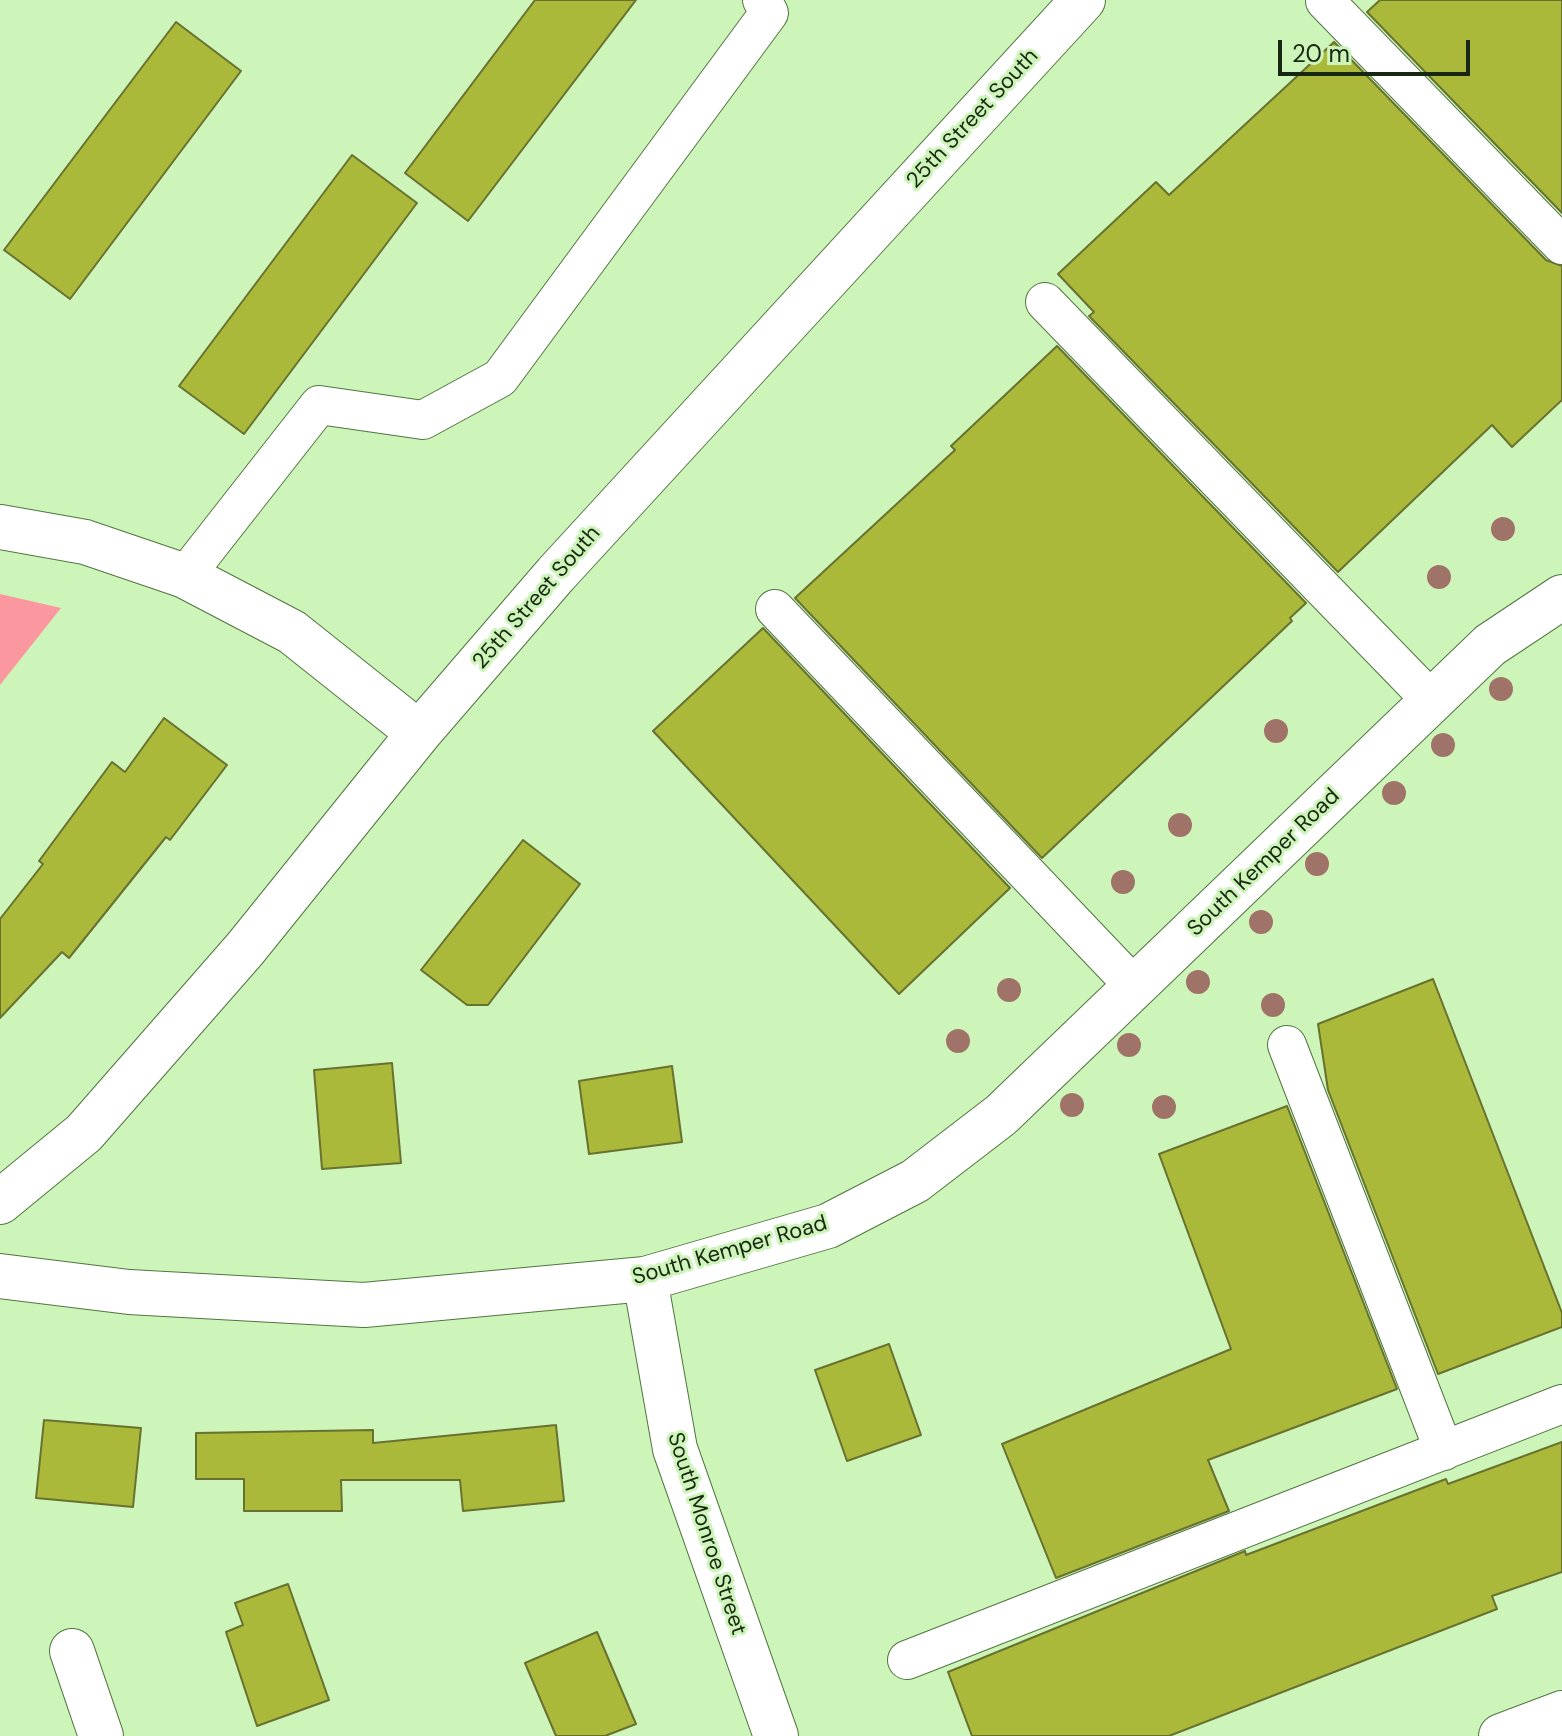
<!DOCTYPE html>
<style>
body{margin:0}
#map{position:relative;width:1562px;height:1736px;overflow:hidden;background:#cdf5ba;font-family:"DM Sans",sans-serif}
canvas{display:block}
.scale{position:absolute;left:1278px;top:40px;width:192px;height:36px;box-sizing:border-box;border:4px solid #182711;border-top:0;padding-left:10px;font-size:24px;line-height:28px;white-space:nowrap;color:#182711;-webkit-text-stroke:6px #cdf5ba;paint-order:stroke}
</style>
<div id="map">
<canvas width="1562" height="1736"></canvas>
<div class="scale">20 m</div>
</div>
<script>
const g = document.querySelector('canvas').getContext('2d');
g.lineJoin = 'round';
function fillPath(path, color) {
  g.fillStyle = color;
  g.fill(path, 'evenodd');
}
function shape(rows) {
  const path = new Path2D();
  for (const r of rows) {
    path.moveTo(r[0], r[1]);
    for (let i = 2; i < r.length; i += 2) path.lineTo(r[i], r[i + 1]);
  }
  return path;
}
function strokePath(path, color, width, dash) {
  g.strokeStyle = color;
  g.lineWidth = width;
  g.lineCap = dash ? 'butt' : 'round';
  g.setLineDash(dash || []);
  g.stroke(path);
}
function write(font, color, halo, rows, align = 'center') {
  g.font = font + ' "DM Sans",sans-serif';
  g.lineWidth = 6;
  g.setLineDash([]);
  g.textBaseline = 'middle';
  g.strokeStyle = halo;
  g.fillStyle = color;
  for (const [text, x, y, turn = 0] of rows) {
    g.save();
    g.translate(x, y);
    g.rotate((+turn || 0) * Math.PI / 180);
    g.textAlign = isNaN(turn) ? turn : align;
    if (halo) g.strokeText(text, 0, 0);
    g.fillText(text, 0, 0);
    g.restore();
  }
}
const forest = shape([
 [0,594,61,608,0,685]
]);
const building = shape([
 [535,0,636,0,468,221,405,173,535,0],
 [1380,0,1562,0,1562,213,1367,12,1380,0],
 [176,22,241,71,70,299,4,250,176,22],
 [1334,42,1546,260,1562,266,1562,400,1512,447,1492,425,1338,572,1089,316,1094,312,1058,274,1156,182,1169,195,1334,42],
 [352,155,417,203,244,434,179,386,352,155],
 [1057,346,1306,603,1290,618,1292,621,1042,858,795,598,955,450,951,446,1057,346],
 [763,628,1010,888,899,994,653,731,763,628],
 [164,718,227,765,170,840,166,837,69,958,62,952,0,1018,0,919,43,864,39,861,112,762,125,772,164,718],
 [523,840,580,884,488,1005,467,1005,421,970,523,840],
 [1433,979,1562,1313,1562,1327,1438,1374,1328,1090,1318,1024,1433,979],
 [392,1063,401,1163,322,1169,314,1070,392,1063],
 [672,1066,682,1142,589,1154,579,1081,672,1066],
 [1287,1106,1397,1389,1208,1460,1229,1511,1056,1578,1002,1444,1231,1349,1159,1154,1287,1106],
 [889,1344,921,1435,847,1461,815,1370,889,1344],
 [44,1420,141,1428,133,1507,36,1498,44,1420],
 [556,1425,564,1501,463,1511,460,1480,341,1480,342,1511,244,1511,244,1479,196,1479,196,1433,373,1430,373,1443,556,1425],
 [1562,1442,1562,1572,1492,1596,1497,1609,1169,1736,972,1736,948,1672,1245,1551,1246,1555,1446,1479,1448,1484,1562,1442],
 [288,1584,329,1700,257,1726,226,1632,243,1625,235,1603,288,1584],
 [597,1632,636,1724,605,1736,556,1736,525,1663,597,1632]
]);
const service = shape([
 [1325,1,1562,245],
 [1045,302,1432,701],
 [185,576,319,405,423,420,500,378,769,13,762,0],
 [775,609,1135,987],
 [1287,1045,1444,1451],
 [907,1660,1562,1404]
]);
const minor = shape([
 [0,527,85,542,185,576,292,632,419,733],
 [0,1202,84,1133,245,949,419,733,556,574,1083,0],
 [0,1276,129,1292,364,1305,645,1279,828,1226,915,1181,1001,1115,1490,645,1562,597],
 [645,1279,675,1449,776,1736],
 [72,1651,101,1736],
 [1501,1736,1562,1713]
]);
const trees = [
 [1503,529],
 [1439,577],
 [1501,689],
 [1276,731],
 [1443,745],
 [1394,793],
 [1180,825],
 [1317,864],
 [1123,882],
 [1261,922],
 [1198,982],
 [1009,990],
 [1273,1005],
 [958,1041],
 [1129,1045],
 [1072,1105],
 [1164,1107]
];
const streetNames = [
 ["25th Street South",973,119,-47],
 ["25th Street South",537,598,-49],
 ["South Kemper Road",1264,863,-44],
 ["South Kemper Road",730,1251,-16],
 ["South Monroe Street",706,1534,72]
];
fillPath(forest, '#fb989f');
fillPath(building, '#aab939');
strokePath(building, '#687130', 2);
strokePath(service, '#527540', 40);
strokePath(minor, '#527540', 46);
strokePath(service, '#fff', 38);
strokePath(minor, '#fff', 44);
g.fillStyle = '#a07369';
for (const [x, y] of trees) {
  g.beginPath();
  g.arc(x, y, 12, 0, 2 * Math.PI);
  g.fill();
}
write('22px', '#182711', '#cdf5ba', streetNames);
</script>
